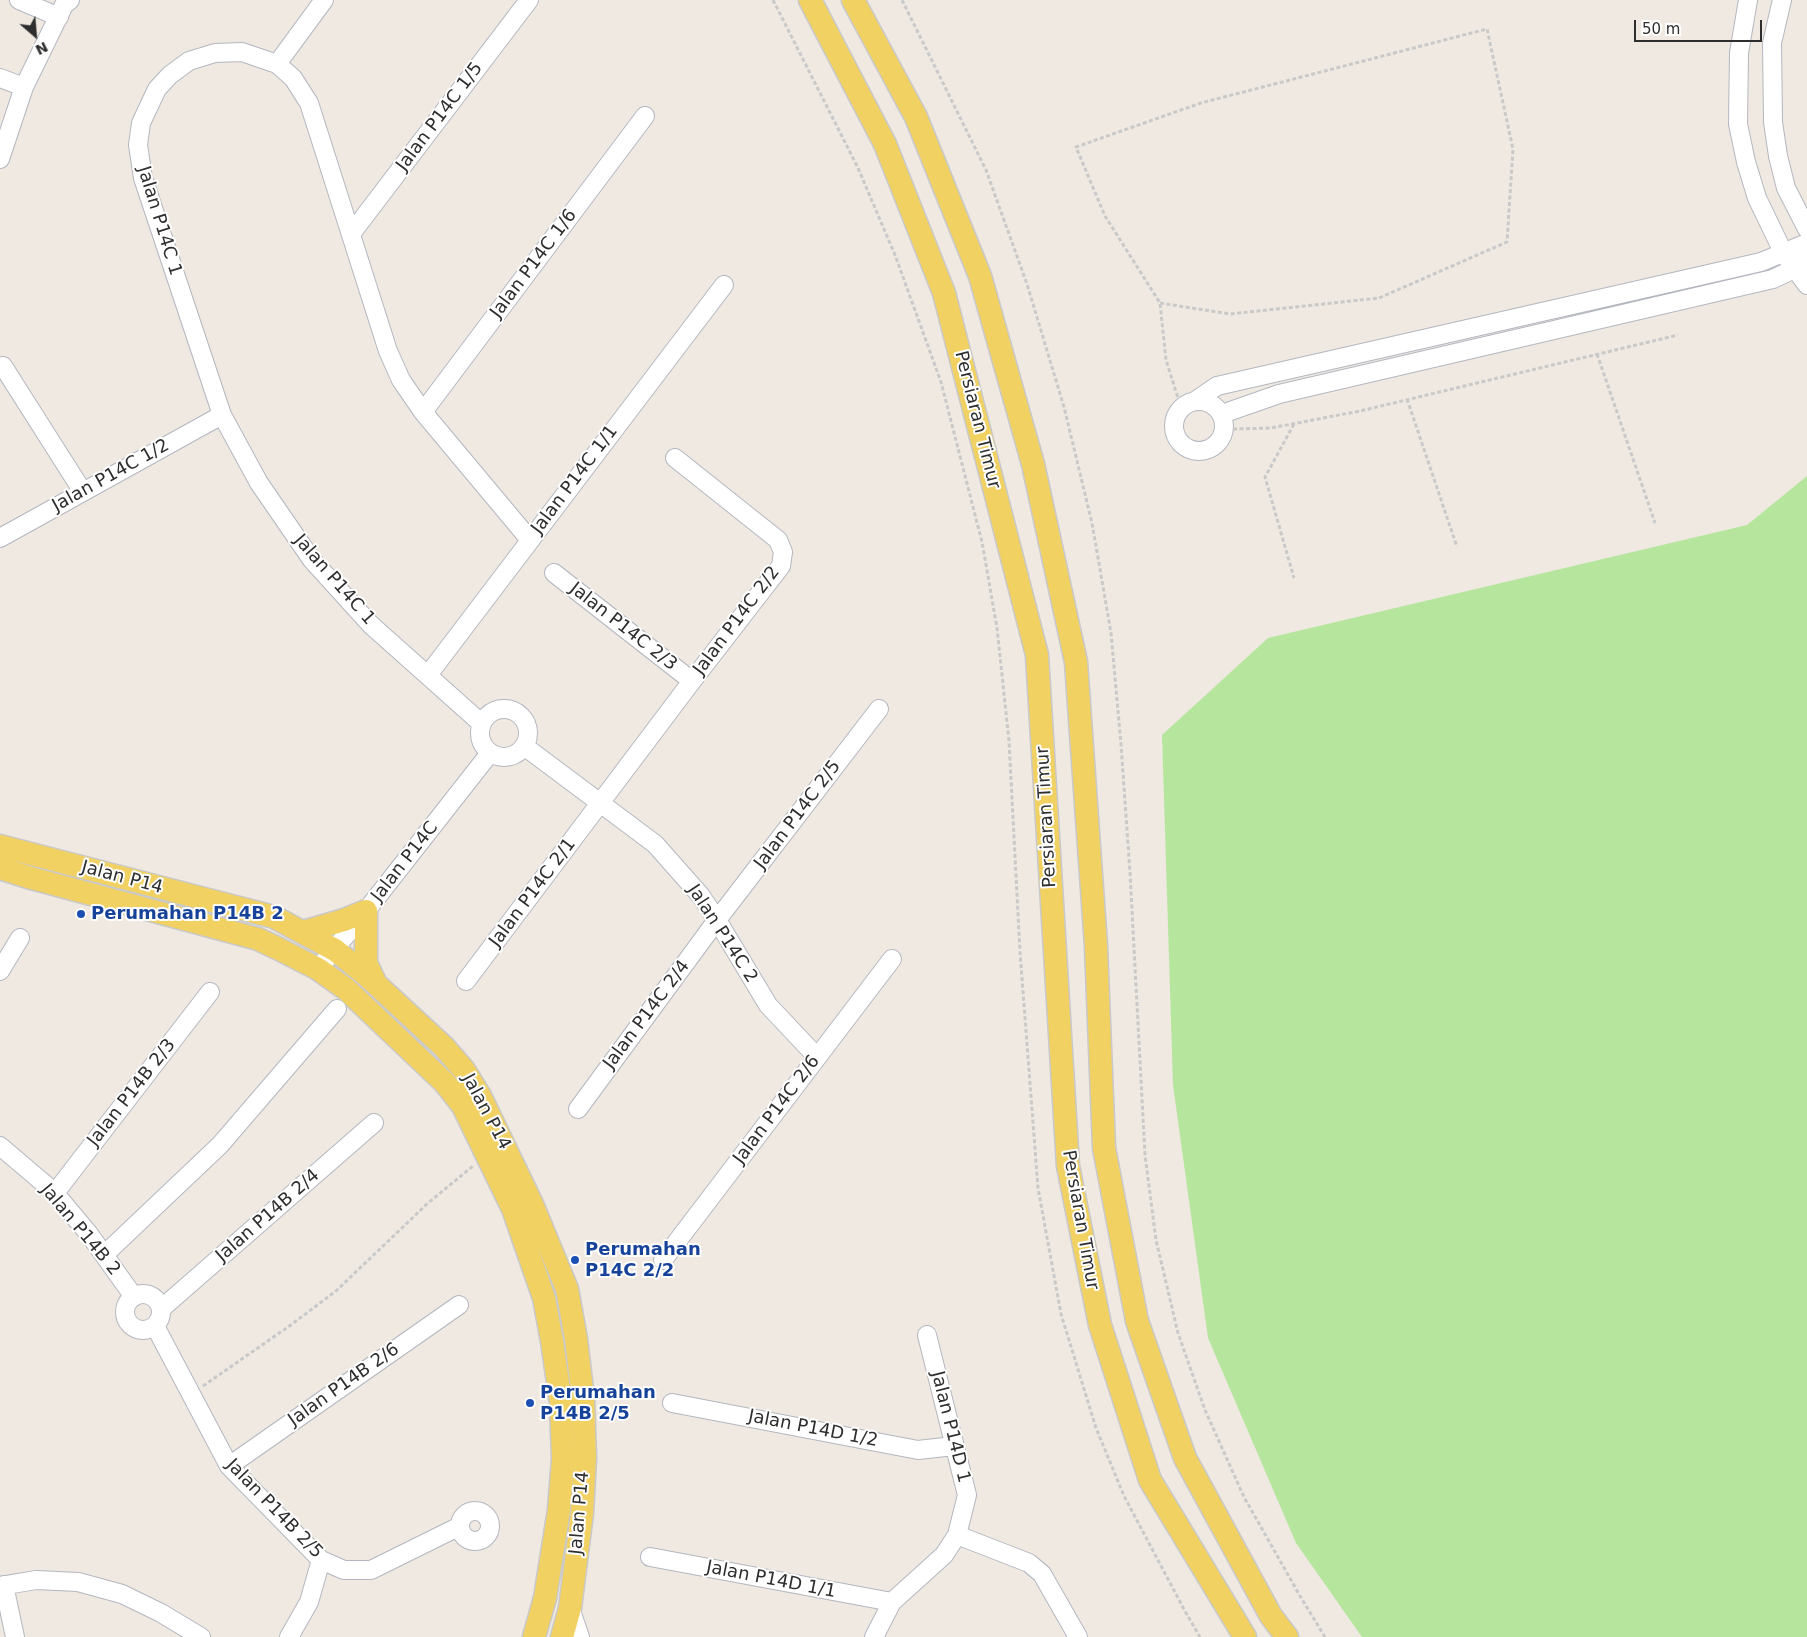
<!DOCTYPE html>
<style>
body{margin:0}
#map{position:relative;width:1807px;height:1637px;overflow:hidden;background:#efe9e1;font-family:"DejaVu Sans",sans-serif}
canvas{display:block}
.north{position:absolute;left:10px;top:10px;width:50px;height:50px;-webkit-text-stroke:4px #fff;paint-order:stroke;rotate:153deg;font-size:14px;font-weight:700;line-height:20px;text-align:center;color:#2e2e2e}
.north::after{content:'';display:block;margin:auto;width:18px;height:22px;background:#2e2e2e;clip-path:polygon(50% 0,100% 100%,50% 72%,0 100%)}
.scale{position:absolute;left:1634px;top:20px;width:128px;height:22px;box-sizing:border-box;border:2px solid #2e2e2e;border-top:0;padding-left:6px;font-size:15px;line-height:18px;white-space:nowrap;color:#2e2e2e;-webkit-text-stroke:4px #fff;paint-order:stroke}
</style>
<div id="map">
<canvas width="1807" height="1637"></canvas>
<div class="north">N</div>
<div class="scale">50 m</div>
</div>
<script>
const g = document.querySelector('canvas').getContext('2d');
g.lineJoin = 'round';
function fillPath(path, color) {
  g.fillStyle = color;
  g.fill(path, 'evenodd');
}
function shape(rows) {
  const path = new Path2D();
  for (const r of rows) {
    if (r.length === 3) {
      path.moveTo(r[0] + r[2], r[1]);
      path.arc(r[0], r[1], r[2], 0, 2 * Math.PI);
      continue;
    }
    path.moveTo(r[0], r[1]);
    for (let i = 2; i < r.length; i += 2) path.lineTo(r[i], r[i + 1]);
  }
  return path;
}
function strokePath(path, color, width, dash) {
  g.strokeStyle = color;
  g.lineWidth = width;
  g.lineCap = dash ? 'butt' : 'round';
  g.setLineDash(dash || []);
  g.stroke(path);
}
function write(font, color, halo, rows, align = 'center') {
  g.font = font + ' "DejaVu Sans",sans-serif';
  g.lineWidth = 4;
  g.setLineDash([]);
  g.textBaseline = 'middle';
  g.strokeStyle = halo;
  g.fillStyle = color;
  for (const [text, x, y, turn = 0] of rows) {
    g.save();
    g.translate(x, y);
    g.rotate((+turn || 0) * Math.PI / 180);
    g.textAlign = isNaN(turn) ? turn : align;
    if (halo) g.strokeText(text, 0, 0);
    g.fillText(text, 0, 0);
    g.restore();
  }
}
const green = shape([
 [1807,476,1807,1637,1362,1637,1296,1543,1208,1338,1173,1085,1162,735,1268,638,1747,525]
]);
const path = shape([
 [773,0,858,168,895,255,941,382,982,542,997,628,1009,741,1020,952,1038,1188,1061,1314,1096,1428,1124,1496,1186,1613,1200,1637],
 [902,0,986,170,1027,284,1064,407,1092,523,1111,633,1121,744,1130,873,1145,1155,1156,1240,1178,1333,1205,1410,1244,1497,1300,1596,1325,1637],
 [1160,303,1230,314,1379,298,1507,242,1513,149,1487,29,1201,103,1076,147,1105,216,1160,303,1166,360,1178,398],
 [1597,354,1655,523],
 [1407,399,1457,547],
 [1294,424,1265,477,1294,578],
 [1233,429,1271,428,1360,411,1678,335],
 [203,1386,288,1327,336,1291,428,1203,473,1166]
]);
const minor = shape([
 [19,0,59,17],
 [1748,0,1739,53,1738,124,1746,162,1757,198,1784,254,1807,285],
 [1782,0,1772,43,1773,122,1778,156,1786,188,1807,229],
 [277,64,324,0],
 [0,78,24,87],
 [0,159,24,87,64,5,70,0],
 [351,234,529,0],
 [3,366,83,492],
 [1199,426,25],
 [1195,401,1217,386,1761,262,1807,243],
 [423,412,645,116],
 [1222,414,1279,394,1773,279,1794,269,1807,260],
 [0,538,222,415],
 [554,573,692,681],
 [428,675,724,285],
 [504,733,24],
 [481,723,371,625,312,560,259,483,222,415,143,178,138,145,141,123,157,89,170,75,189,61,215,53,242,52,277,64,293,78,309,103,388,351,401,380,423,412,530,540],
 [524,746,655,844,701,896,717,920,768,1005,817,1057],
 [318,969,366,911,490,753],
 [0,971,20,938],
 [466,981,692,681,781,566,783,552,778,540,675,458],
 [578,1109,717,920,879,709],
 [0,1146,53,1191,89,1234,134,1297],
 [55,1193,210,992],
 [104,1255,220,1145,337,1009],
 [663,1260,892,959],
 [143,1312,18],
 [161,1309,374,1123],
 [155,1326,229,1466,321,1560,344,1570,371,1570,460,1526],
 [672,1403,918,1450,954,1446],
 [229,1466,459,1305],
 [475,1526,15],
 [957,1535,1029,1563,1042,1574,1078,1637],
 [650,1557,892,1602],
 [4,1585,15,1637],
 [0,1586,36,1580,78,1582,122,1594,161,1613,201,1637],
 [570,1608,580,1637],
 [289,1637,309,1602,321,1560],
 [874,1637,892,1602,944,1555,957,1535,967,1495,927,1335]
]);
const major = shape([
 [810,0,885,144,944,293,1037,655,1068,1166,1100,1325,1150,1480,1245,1637],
 [853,0,916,117,980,276,1033,464,1076,662,1096,946,1104,1148,1137,1321,1185,1458,1271,1616,1287,1637],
 [0,846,274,917,335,950,366,975,444,1047,464,1070,480,1096,532,1204,567,1289,576,1339,583,1398,585,1458,582,1513,570,1608,562,1637],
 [0,868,31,878,258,939,279,949,318,969,346,989,445,1083,463,1106,513,1209,544,1298,552,1341,561,1403,563,1459,559,1510,545,1598,534,1637],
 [303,932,344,920,366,911,366,963,376,984]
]);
const markers = [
 [81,914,5,"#1a4fb4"],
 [575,1260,5,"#1a4fb4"],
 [530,1403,5,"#1a4fb4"]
];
const streetNames = [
 ["Jalan P14C 1/5",440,117,-53],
 ["Jalan P14C 1",159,221,73],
 ["Jalan P14C 1/6",534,264,-53],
 ["Persiaran Timur",977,420,76],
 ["Jalan P14C 1/2",111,476,-29],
 ["Jalan P14C 1/1",575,480,-53],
 ["Jalan P14C 1",334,580,49],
 ["Jalan P14C 2/2",737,621,-53],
 ["Jalan P14C 2/3",623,627,38],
 ["Jalan P14C 2/5",798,815,-53],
 ["Persiaran Timur",1047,817,-93],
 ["Jalan P14C",405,862,-52],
 ["Jalan P14",122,878,15],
 ["Jalan P14C 2/1",533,893,-53],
 ["Jalan P14C 2",722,934,57],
 ["Jalan P14C 2/4",647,1015,-53],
 ["Jalan P14B 2/3",132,1093,-52],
 ["Jalan P14C 2/6",777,1110,-53],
 ["Jalan P14",486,1112,62],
 ["Jalan P14B 2/4",268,1216,-41],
 ["Persiaran Timur",1080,1220,80],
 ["Jalan P14B 2",80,1230,50],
 ["Jalan P14B 2/6",344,1385,-35],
 ["Jalan P14D 1",950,1427,76],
 ["Jalan P14D 1/2",813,1429,11],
 ["Jalan P14B 2/5",274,1509,46],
 ["Jalan P14",580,1513,-85],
 ["Jalan P14D 1/1",771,1580,11]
];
const transitNames = [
 ["Perumahan P14B 2",91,914],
 ["Perumahan",585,1250],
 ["P14C 2/2",585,1271],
 ["Perumahan",540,1393],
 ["P14B 2/5",540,1414]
];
fillPath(green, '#b6e59e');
strokePath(minor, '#b4b7c1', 20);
strokePath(major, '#c9c9c9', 25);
strokePath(path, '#c9c9c9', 3, [4, 2.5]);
strokePath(minor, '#fff', 18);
strokePath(major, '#f2d163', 22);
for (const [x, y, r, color] of markers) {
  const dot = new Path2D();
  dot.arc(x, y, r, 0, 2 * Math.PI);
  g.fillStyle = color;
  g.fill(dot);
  strokePath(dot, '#fff', 2);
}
write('18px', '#2e2e2e', '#fff', streetNames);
write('bold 18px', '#164399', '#fff', transitNames, 'left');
</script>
